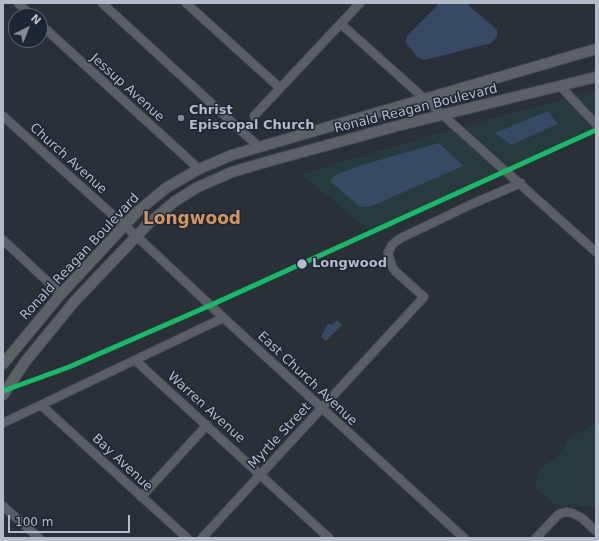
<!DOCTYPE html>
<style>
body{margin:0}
#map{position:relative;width:599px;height:541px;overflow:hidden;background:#2a3038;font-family:"DejaVu Sans",sans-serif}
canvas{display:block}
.frame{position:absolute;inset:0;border:4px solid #b4bcc9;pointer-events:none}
.north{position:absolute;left:8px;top:8px;width:40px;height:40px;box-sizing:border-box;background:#1d2633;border:1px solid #59626f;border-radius:50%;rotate:43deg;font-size:11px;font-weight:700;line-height:16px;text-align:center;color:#b4bcc9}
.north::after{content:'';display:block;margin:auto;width:14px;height:18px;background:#848b96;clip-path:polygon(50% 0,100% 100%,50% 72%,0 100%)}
.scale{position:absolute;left:8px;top:515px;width:122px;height:18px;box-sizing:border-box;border:2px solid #b4bcc9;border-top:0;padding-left:5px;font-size:12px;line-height:14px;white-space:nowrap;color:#b4bcc9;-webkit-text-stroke:3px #1d2633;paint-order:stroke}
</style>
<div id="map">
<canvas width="599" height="541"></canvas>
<div class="frame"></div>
<div class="north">N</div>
<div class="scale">100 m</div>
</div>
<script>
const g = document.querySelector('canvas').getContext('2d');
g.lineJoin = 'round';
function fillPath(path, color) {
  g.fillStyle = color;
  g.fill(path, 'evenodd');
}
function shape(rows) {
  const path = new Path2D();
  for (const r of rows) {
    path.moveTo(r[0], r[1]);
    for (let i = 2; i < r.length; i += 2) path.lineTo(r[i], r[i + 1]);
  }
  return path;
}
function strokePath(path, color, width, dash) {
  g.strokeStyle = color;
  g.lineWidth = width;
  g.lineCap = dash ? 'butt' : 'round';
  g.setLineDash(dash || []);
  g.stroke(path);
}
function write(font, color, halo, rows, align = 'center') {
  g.font = font + ' "DejaVu Sans",sans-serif';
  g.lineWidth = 3;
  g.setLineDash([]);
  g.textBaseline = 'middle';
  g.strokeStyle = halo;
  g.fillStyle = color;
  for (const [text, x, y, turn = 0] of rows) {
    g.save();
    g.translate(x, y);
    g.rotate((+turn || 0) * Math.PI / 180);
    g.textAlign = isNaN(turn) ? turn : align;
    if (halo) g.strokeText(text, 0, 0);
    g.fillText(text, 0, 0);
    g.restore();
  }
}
const green = shape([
 [596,91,596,117,576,96],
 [565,99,596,132,512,169,464,126],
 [453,129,503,174,374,235,301,174],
 [596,423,596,507,557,506,535,488,539,469,558,457,568,439]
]);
const water = shape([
 [437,3,466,3,497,30,497,37,491,43,437,57,424,60,417,57,406,43,406,39,408,35,437,6],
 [548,111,558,124,511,145,495,133],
 [439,143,463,166,372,206,360,207,330,181,334,176,355,167],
 [337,320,342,325,326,341,321,337,327,325,330,324,332,325]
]);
const minor = shape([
 [18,3,32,16],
 [102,3,259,147],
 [186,3,280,88],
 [40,24,199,169],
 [341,24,596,252],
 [560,86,596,124],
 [3,116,146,245,228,322,464,538],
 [254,116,360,3],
 [3,240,61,294],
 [136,361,329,538],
 [41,405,187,538],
 [3,423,223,318],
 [141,497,207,425],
 [3,506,39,538],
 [202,538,424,297,395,271,392,266,388,253,392,245,399,239,472,204,521,183],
 [536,538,559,514,566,512,572,513,582,518,596,531]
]);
const major = shape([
 [3,364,61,294,137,212,166,188,199,169,232,155,596,49],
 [3,395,25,362,74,302,148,224,174,202,196,188,232,172,266,162,397,126,596,77]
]);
const rail1 = shape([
 [3,391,69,367,211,305,596,130]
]);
const markers = [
 [181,118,4,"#848b96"],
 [302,264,5.5,"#b4bcc9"]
];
const streetNames = [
 ["Jessup Avenue",127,88,42],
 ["Ronald Reagan Boulevard",416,109,-14],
 ["Church Avenue",68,159,42],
 ["Ronald Reagan Boulevard",80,257,-47],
 ["East Church Avenue",307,379,43],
 ["Warren Avenue",206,408,42],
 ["Myrtle Street",280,436,-47],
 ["Bay Avenue",122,463,43]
];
const poiNames = [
 ["Christ",189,111],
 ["Episcopal Church",189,126]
];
const stopNames = [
 ["Longwood",312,264]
];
const districtNames = [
 ["Longwood",192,220]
];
fillPath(green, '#273a3e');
fillPath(water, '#384963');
strokePath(minor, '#484c53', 10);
strokePath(major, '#484c55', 12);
strokePath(minor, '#5a5e66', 8);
strokePath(major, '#5c6168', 10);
strokePath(rail1, '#1ab867', 5);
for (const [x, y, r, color] of markers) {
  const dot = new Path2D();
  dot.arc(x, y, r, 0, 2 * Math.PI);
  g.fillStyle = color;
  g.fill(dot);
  strokePath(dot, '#1d2633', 1.5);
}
write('13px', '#b4bcc9', '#1d2633', streetNames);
write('bold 13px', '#b4bcc9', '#1d2633', poiNames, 'left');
write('bold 13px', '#b4bcc9', '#1d2633', stopNames, 'left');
write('bold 17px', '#d59563', '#1d2633', districtNames);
</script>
